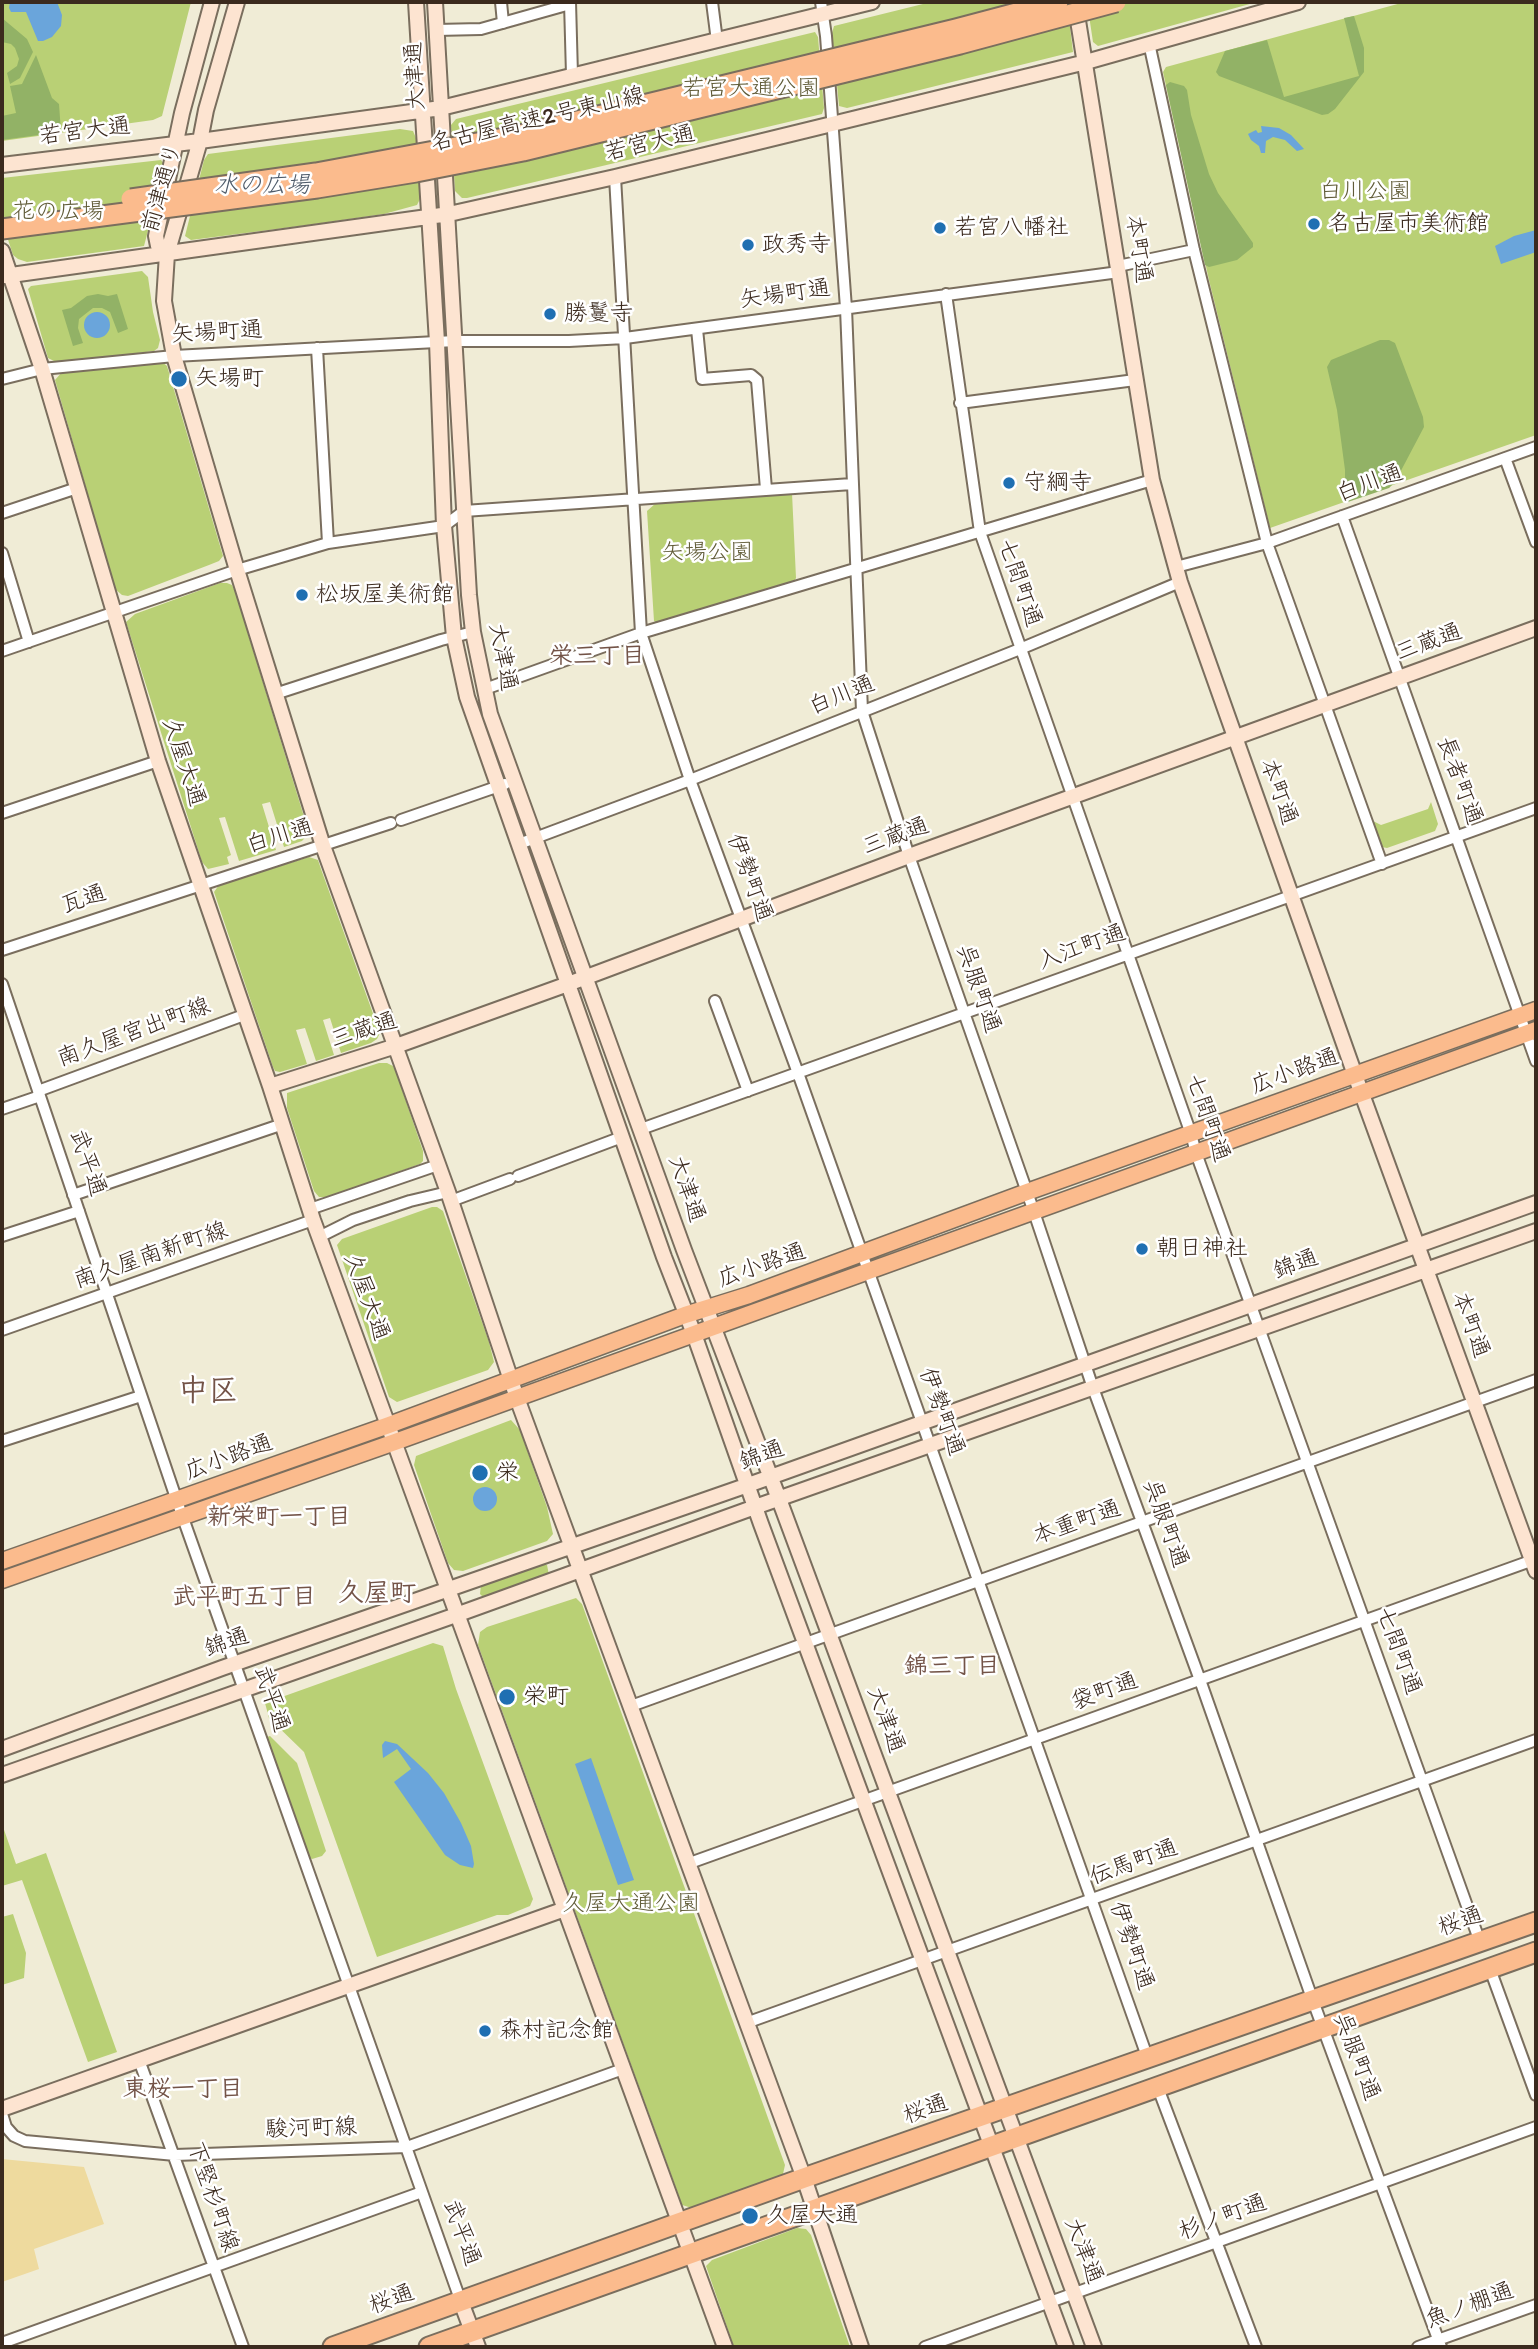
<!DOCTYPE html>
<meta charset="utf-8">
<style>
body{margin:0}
#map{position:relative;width:1538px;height:2349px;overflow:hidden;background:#f0ecd6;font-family:Itim,sans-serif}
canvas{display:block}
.frame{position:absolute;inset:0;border:4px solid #3b2a1e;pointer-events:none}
</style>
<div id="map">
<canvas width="1538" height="2349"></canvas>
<div class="frame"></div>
</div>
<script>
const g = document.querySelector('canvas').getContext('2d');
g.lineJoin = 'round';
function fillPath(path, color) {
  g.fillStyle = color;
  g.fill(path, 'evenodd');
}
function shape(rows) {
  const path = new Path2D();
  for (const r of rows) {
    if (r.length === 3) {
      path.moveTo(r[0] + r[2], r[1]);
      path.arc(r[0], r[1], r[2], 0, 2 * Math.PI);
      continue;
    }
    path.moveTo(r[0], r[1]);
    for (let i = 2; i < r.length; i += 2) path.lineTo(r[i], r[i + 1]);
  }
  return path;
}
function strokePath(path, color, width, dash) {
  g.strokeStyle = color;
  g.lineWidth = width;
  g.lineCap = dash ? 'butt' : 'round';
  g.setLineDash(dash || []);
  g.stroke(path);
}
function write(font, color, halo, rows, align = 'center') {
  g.font = font + ' Itim,"Klee One",sans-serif';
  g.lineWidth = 5;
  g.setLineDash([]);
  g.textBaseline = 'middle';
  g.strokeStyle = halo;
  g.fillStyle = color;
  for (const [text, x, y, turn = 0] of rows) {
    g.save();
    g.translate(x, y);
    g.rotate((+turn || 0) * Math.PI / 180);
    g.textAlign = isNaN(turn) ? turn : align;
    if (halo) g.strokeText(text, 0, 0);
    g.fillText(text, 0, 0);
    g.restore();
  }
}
const green = shape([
 [2,2,191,2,162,116,153,120,2,141],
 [931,2,1067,2,1073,52,847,108,839,106,832,33,834,26],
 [1087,2,1257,2,1098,46,1093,42],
 [1405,2,1536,2,1536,435,1270,528,1209,280,1163,72,1166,67],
 [815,32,818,37,824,108,822,114,467,198,462,198,455,191,451,125,456,119],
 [400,129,413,131,416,138,421,197,417,205,384,214,308,225,191,240,185,236,204,160,208,154],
 [161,160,165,165,144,246,27,262,18,259,13,255,2,221,2,178],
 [142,271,148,277,153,312,160,340,158,348,154,351,58,363,48,358,28,289,31,286],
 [162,362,167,366,223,556,219,561,209,565,128,596,122,595,115,589,55,380,62,372],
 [792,493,796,578,794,582,659,625,654,621,647,511,656,503],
 [220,583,227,583,232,585,235,591,309,833,302,841,284,847,270,802,262,804,276,850,239,861,225,817,219,818,231,855,227,857,229,864,208,869,202,862,126,622,135,614],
 [1431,802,1438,824,1435,831,1387,848,1382,847,1373,821,1381,825,1428,809],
 [309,857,318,860,321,869,380,1033,377,1039,371,1043,341,1053,330,1018,323,1020,334,1055,316,1061,305,1028,296,1030,307,1064,280,1072,275,1071,273,1067,214,892,219,885],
 [379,1063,387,1063,393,1066,396,1072,423,1151,423,1161,420,1164,328,1197,319,1197,314,1191,287,1108,287,1093],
 [432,1207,437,1207,443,1211,489,1342,494,1362,488,1370,397,1402,389,1397,337,1245,342,1239],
 [511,1420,520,1430,547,1507,553,1534,547,1541,463,1571,454,1570,448,1563,414,1465,416,1456],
 [539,1563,547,1565,549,1575,484,1598,480,1594,481,1585],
 [576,1598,582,1604,785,2165,783,2174,777,2178,692,2208,682,2205,676,2188,478,1645,480,1632,487,1627],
 [433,1643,443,1646,456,1689,533,1899,530,1906,508,1915,497,1915,377,1957,304,1752,269,1718,265,1703],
 [270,1736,297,1763,326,1851,322,1856,312,1859,309,1858,267,1737],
 [2,1824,16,1864,46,1853,117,2052,88,2062,22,1880,2,1886],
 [13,1914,26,1953,24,1978,2,1985,2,1917],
 [797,2228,806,2229,811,2235,850,2347,734,2347,706,2266,712,2260]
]);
const forest = shape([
 [1354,16,1364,48,1364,72,1335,109,1328,114,1322,115,1219,76,1216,72,1225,51,1267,40,1284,97,1359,76,1344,18],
 [2,18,27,39,33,52,20,78,10,84,7,73,17,66,19,59,15,48,11,44,2,42],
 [36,55,52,98,59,104,61,132,2,140,2,116,16,113,10,86,22,84],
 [1170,82,1184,86,1187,90,1191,115,1209,174,1218,193,1253,243,1253,247,1237,260,1209,267,1205,265,1166,85],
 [98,294,108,296,117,294,128,329,118,333,110,312,102,308,93,308,79,319,78,328,83,343,73,346,62,310,71,308,87,296],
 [1380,340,1389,340,1395,343,1423,417,1424,427,1395,482,1389,488,1345,503,1345,470,1337,410,1327,367,1331,360]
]);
const sand = shape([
 [2,2159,84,2167,104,2224,34,2249,39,2269,2,2282]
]);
const water = shape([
 [10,2,57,2,62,15,61,26,52,37,43,41,38,41,26,12,11,12,9,8],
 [1261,126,1279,128,1291,135,1304,149,1297,151,1285,140,1273,137,1266,141,1265,153,1261,153,1259,146,1251,140,1248,134,1256,130,1258,133,1262,132],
 [1536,230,1536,252,1501,264,1495,246,1514,236],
 [97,325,13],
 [485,1499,12],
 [385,1741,397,1744,428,1773,444,1793,461,1823,471,1846,474,1864,473,1868,460,1865,445,1855,394,1782,411,1769,397,1749,383,1758,382,1745],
 [591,1758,634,1880,618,1885,575,1764]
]);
const street = shape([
 [501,2,503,23],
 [570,2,572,75],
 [712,2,717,41],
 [821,2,826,36,846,308,862,711,909,856,1034,1212,1093,1388,1200,1680,1313,2001,1441,2347],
 [436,30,481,29,570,4],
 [1149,43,1194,250,1267,543,1382,864],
 [615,177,641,633,690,780,798,1073,1148,2059],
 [1118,266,1194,250],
 [946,294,980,532,1191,1134,1196,1153,1480,1942],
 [697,329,702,379,751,375,757,380,766,489],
 [317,348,328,543],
 [2,379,42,369,174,356,455,341,569,341,625,338,1119,272],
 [960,403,1135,380],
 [1505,458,1536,542],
 [2,513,77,488],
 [1342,516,1536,1061],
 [2,553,29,642],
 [1176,567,1267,543,1536,447],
 [2,651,237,570,328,543,444,526,464,511,852,484],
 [485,689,641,633,1152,480],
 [275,694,441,640,473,632],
 [2,813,158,761],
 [401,820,505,784],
 [519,844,690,780,1020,649,1180,582],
 [2,950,391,823],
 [2,984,177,1501,461,2302],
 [715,1001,748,1091],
 [38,1091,244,1015],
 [2,1109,40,1096],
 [641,1129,1536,808],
 [518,1176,622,1137],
 [73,1195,283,1124],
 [451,1201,510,1179],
 [310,1209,438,1165],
 [2,1236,79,1211],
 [319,1237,353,1220,410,1201,448,1192],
 [2,1330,313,1220],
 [2,1441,141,1396],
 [631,1706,1536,1380],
 [687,1864,1536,1559],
 [1490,1969,1536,2095],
 [746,2023,1536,1740],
 [139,2060,243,2347],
 [1158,2088,1256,2347],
 [2,2114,6,2127,14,2136,25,2141,175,2155,407,2147,623,2069],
 [2,2343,422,2192],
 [925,2347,1536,2127],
 [1418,2347,1536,2305]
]);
const secondary = shape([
 [237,2,206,110,200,141,167,254,164,301,174,356,237,570,323,846,448,1192,517,1398,804,2178,861,2347],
 [416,2,437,342,444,526,454,637,467,697,664,1257,694,1334,761,1524,1066,2347],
 [435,2,469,595,473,632,490,714,684,1250,779,1499,1094,2347],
 [1075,2,1152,480,1180,582,1355,1075,1536,1571],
 [2,165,200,141,441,108,872,2],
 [2,251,42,369,158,761,270,1086,313,1220,725,2347],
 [167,254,158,246,156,236,182,113,212,2],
 [4,276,449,214,615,177,1086,62,1298,2],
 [270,1086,396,1046,568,984,909,856,1536,628],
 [2,1749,222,1668,748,1485,1536,1203],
 [2,1775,456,1615,755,1507,1536,1231],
 [2,2109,565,1909],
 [461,2302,478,2347]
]);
const primary = shape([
 [2,1561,389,1425,685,1315,749,1295,1027,1192,1536,1010],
 [2,1580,395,1442,1536,1030]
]);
const highway = shape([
 [333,2347,804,2178,1536,1922],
 [429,2347,1536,1952]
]);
const highwayBridge = shape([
 [131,199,316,173,520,135,956,29,1058,2],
 [2,229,317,188,416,172,523,151,960,44,1116,2]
]);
const markers = [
 [1314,224,7,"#1f6fb2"],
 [940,228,7,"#1f6fb2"],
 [748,245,7,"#1f6fb2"],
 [550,314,7,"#1f6fb2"],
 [179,379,9,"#1f6fb2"],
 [1009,483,7,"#1f6fb2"],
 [302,595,7,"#1f6fb2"],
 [1142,1249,7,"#1f6fb2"],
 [480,1473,9,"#1f6fb2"],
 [507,1697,9,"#1f6fb2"],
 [485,2031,7,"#1f6fb2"],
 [750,2216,9,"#1f6fb2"]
];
const streetNames = [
 ["大津通",416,76,-93],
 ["名古屋高速2号東山線",538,120,-13],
 ["若宮大通",85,132,-7],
 ["若宮大通",650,144,-13],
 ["前津通り",163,188,-74],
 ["本町通",1138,249,81],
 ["矢場町通",785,295,-8],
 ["矢場町通",217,333,-3],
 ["白川通",1370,484,-20],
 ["七間町通",1019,583,71],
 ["三蔵通",1429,643,-20],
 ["大津通",502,657,79],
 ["白川通",842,696,-22],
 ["久屋大通",183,762,72],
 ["長者町通",1459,781,70],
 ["本町通",1278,792,70],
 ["白川通",280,837,-17],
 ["三蔵通",896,837,-20],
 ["伊勢町通",749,878,70],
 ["瓦通",84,900,-19],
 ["入江町通",1082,948,-20],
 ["呉服町通",978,989,71],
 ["三蔵通",364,1031,-18],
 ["南久屋宮出町線",134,1033,-20],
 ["広小路通",1295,1072,-20],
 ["七間町通",1207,1118,71],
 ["武平通",87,1163,71],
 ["大津通",686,1189,71],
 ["南久屋南新町線",151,1256,-19],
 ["錦通",1296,1265,-20],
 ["広小路通",762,1266,-19],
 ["久屋大通",366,1297,70],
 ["本町通",1470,1325,70],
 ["伊勢町通",941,1412,70],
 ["錦通",762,1456,-20],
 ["広小路通",229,1458,-20],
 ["本重町通",1077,1523,-19],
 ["呉服町通",1165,1524,70],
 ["錦通",227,1643,-19],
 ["七間町通",1398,1651,70],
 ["袋町通",1105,1692,-20],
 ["武平通",271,1699,72],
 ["大津通",885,1720,70],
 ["伝馬町通",1134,1863,-20],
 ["桜通",1461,1922,-20],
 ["伊勢町通",1131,1946,71],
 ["呉服町通",1356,2057,69],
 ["桜通",926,2110,-19],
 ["駿河町線",311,2129,-2],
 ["下竪杉町線",212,2197,71],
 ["杉ノ町通",1223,2218,-20],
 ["武平通",461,2233,70],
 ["大津通",1083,2251,69],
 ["桜通",392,2300,-20],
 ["魚ノ棚通",1470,2306,-20]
];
const parkNames = [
 ["若宮大通公園",751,89],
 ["白川公園",1365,192],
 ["花の広場",58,212],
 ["矢場公園",707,553],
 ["久屋大通公園",631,1904]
];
const poiNames = [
 ["名古屋市美術館",1328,224],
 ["若宮八幡社",954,228],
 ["政秀寺",762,245],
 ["勝鬘寺",564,314],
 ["矢場町",195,379],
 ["守綱寺",1023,483],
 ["松坂屋美術館",316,595],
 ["朝日神社",1156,1249],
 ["栄",496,1473],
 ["栄町",523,1697],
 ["森村記念館",499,2031],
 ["久屋大通",766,2216]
];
const waterNames = [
 ["水の広場",262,186]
];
const neighbourhoodNames = [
 ["栄三丁目",597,657],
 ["新栄町一丁目",279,1518],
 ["武平町五丁目",244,1598],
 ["錦三丁目",952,1667],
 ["東桜一丁目",183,2090]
];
const quarterNames = [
 ["久屋町",377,1594]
];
const districtNames = [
 ["中区",208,1392]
];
fillPath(green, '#b9d075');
fillPath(forest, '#92b266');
fillPath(sand, '#eeda9e');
fillPath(water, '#6aa5db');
strokePath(street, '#7a6e5e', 14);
strokePath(secondary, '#7a6e5e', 18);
strokePath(primary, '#7a6e5e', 19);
strokePath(highway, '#7a6e5e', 23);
strokePath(street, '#fff', 10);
strokePath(secondary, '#fde4d1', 14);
strokePath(primary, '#fbbb8d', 16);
strokePath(highway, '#fbbb8d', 19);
strokePath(highwayBridge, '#7a6e5e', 23, []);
strokePath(highwayBridge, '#fbbb8d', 19);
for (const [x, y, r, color] of markers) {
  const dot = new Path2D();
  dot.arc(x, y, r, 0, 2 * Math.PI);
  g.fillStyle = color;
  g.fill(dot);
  strokePath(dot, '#fff', 2.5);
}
write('23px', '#3b2a1e', '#fff', streetNames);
write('23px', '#615c38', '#fff', parkNames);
write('23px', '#3b2a1e', '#fff', poiNames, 'left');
write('italic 24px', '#4e5b6a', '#fff', waterNames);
write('bold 24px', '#735347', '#fff', neighbourhoodNames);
write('bold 26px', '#735347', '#fff', quarterNames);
write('bold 30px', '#735347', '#fff', districtNames);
</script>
